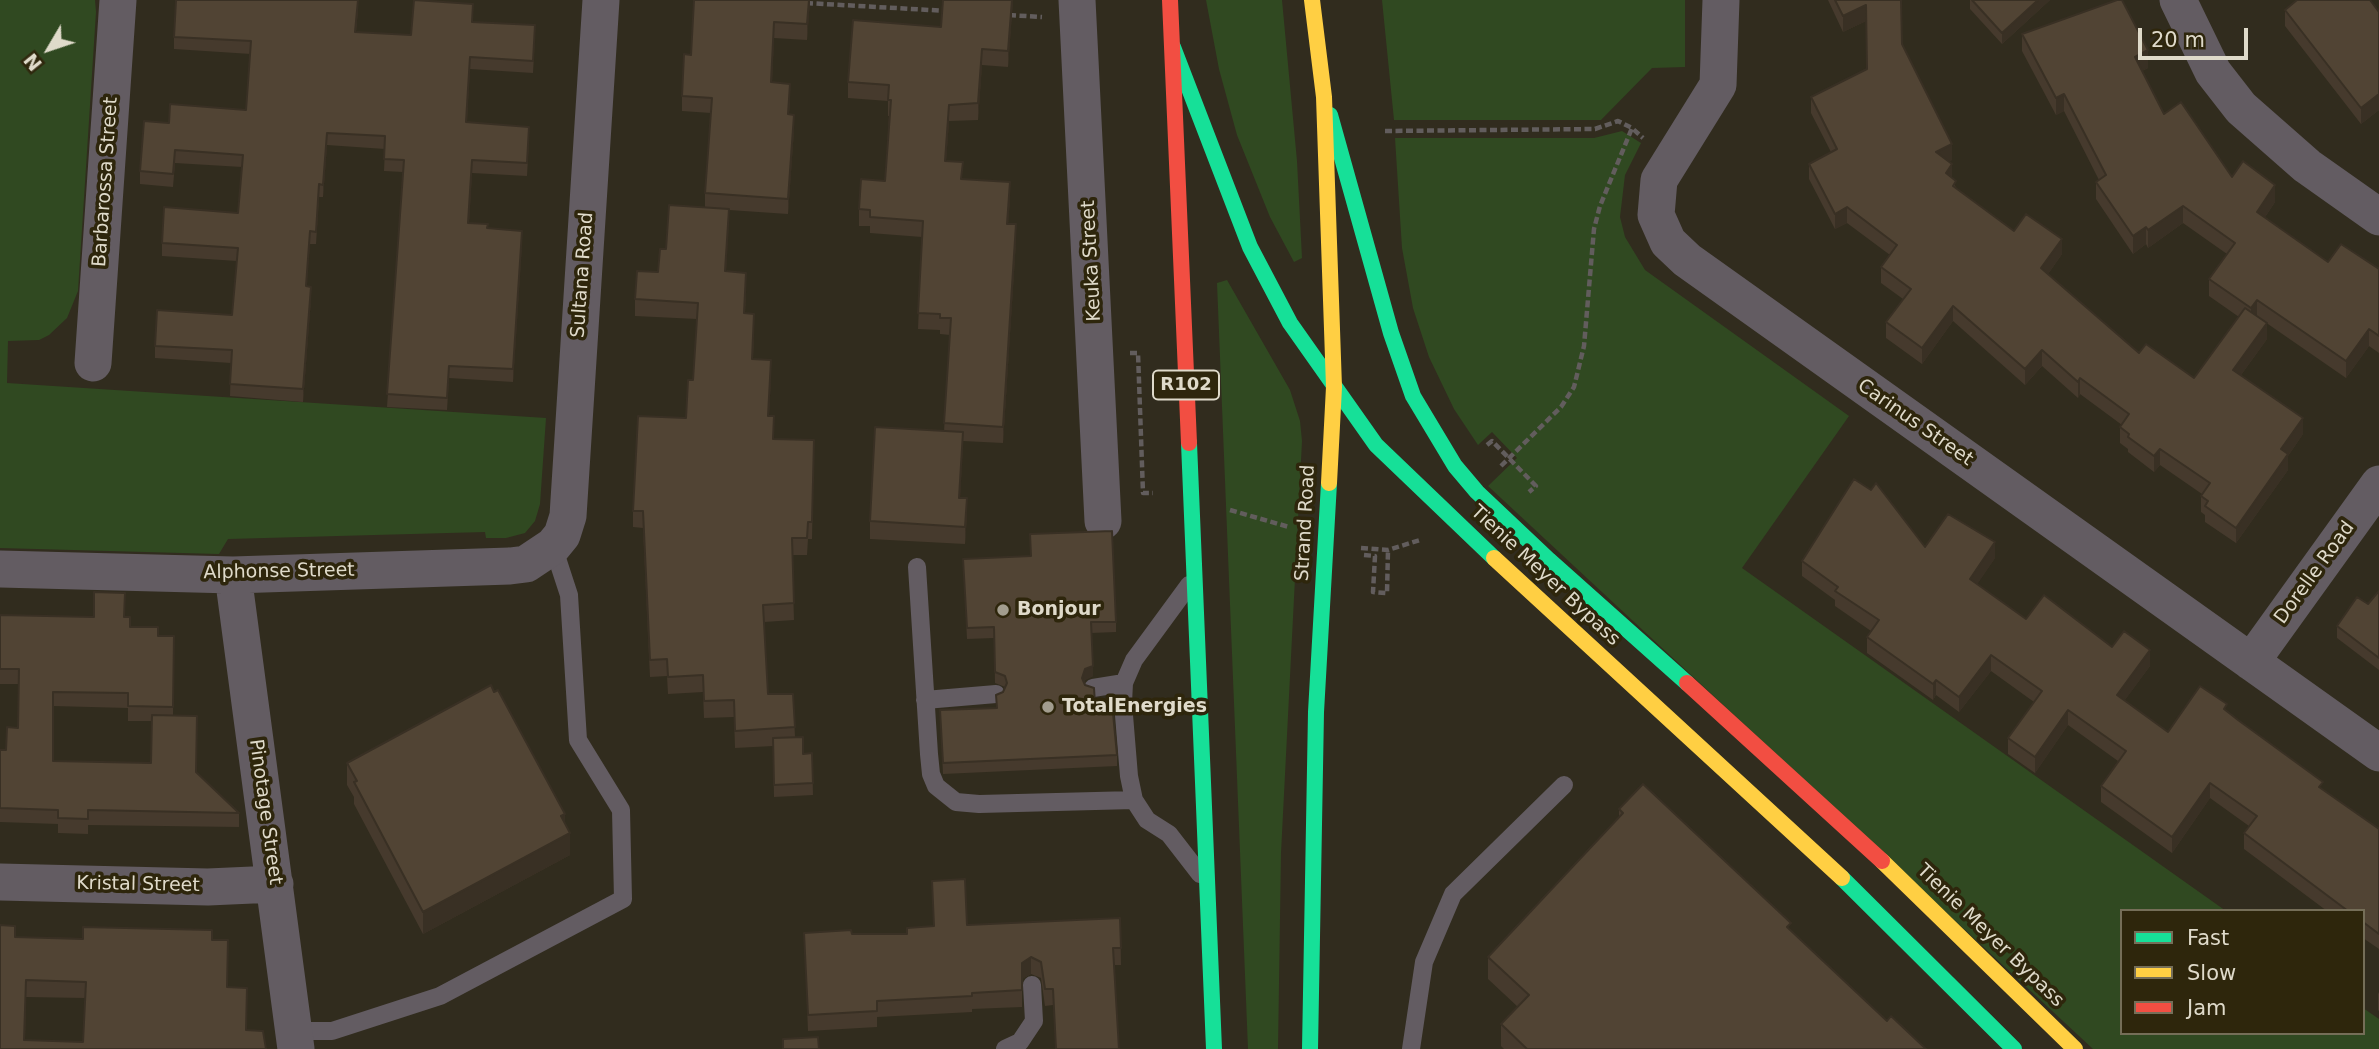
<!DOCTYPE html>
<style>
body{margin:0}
#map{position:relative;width:2379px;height:1049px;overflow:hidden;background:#312c1e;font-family:"DejaVu Sans",sans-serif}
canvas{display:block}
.legend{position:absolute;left:2120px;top:909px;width:245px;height:126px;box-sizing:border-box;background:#2e260c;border:2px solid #756e58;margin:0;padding:9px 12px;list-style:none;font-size:21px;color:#dfdaca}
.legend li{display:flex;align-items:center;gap:14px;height:35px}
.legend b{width:35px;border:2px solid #756e58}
.north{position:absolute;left:14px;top:14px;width:70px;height:70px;-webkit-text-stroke:5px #2e260c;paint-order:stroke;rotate:231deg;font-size:19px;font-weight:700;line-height:28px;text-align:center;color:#dfdaca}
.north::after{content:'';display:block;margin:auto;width:24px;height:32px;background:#dfdaca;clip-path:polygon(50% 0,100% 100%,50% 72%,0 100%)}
.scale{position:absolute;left:2138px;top:28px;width:110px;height:32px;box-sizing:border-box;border:4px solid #dfdaca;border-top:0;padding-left:9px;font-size:21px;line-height:24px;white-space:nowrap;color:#dfdaca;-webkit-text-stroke:5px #2e260c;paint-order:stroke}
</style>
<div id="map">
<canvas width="2379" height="1049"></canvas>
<ul class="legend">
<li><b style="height:9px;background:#16e098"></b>Fast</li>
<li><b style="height:9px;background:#ffcf43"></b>Slow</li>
<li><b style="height:9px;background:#f24e42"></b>Jam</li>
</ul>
<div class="north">N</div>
<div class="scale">20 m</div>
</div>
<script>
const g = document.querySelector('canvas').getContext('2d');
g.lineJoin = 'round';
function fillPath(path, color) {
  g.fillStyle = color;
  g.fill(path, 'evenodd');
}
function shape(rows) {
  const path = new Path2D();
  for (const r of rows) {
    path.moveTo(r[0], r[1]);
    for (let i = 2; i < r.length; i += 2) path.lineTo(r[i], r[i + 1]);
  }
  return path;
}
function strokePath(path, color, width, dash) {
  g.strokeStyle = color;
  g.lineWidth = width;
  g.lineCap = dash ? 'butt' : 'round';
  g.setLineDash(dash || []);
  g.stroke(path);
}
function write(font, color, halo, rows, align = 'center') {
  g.font = font + ' "DejaVu Sans",sans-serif';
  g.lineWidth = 7;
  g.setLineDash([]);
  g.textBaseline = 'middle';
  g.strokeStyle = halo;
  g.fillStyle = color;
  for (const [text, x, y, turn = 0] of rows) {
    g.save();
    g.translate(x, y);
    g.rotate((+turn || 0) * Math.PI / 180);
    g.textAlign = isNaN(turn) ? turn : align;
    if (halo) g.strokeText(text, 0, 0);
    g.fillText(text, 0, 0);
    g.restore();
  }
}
const green = shape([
 [0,0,95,0,96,12,78,291,67,318,49,335,39,340,8,341,7,383,546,418,540,504,535,521,525,533,506,538,486,538,485,532,228,539,219,554,0,548],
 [1206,0,1282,0,1297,161,1302,258,1294,262,1270,217,1237,135,1219,69],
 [1382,0,1685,0,1685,67,1652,68,1601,120,1394,120],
 [1622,131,1641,143,1625,175,1620,217,1625,237,1645,270,1849,416,1742,568,2226,911,2122,911,2122,1033,2363,1033,2363,1008,2379,1019,2379,1049,2093,1049,1488,486,1517,458,1492,432,1478,445,1454,409,1429,357,1413,308,1402,248,1395,138,1594,138],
 [1227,280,1290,390,1300,421,1302,441,1281,853,1278,1049,1248,1049,1217,283]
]);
const path = shape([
 [806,3,948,11],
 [1009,15,1042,17],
 [1385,131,1595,129,1618,121,1632,128],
 [1130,353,1138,353,1143,493,1153,493],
 [1487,445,1492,441,1536,486,1529,492],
 [1501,466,1561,407,1574,387,1584,346,1594,229,1600,206,1632,128,1643,138],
 [1230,510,1289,527],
 [1361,548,1388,550,1420,540],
 [1364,555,1375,556,1373,592,1387,593,1388,550]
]);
const lane = shape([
 [917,567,929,754,931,774,936,786,956,802,979,804,1134,800],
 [1189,585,1134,660,1124,683,1123,703,1129,776,1134,800,1147,820,1169,834,1200,874],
 [1093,688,1124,683],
 [925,700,996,694],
 [294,1031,332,1031,440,996,623,899,621,810,578,740,569,595,553,546],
 [1005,1049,1020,1042,1034,1021,1032,985],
 [1411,1049,1424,962,1453,894,1564,785]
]);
const street = shape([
 [1077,0,1103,521],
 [1721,0,1718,85,1659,180,1656,215,1668,242,1687,260,2379,753],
 [2178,0,2213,72,2241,108,2307,166,2379,217],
 [93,363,118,0],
 [0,569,233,575,510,566,526,564,553,546,562,535,568,516,601,0],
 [233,575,296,1049],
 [2251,662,2379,484],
 [0,882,208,887,275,884]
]);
const fast = shape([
 [1173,47,1250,247,1290,323,1376,445,1494,558],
 [1330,115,1391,333,1413,396,1455,466,1477,492,1549,560,1687,683],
 [1189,443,1214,1049],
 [1842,878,2014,1049],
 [1310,1049,1316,712,1329,483]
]);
const slow = shape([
 [1312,0,1324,97,1334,387,1329,483],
 [1494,558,1842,878],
 [1882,861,2075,1049]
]);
const jam = shape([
 [1170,0,1189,443],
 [1687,683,1882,861]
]);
const wall = shape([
 [810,0,807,40,774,38,772,83,790,99,789,114,794,130,788,214,729,210,726,271,746,290,745,313,754,331,753,359,771,377,769,416,774,439,814,440,812,539,808,539,807,555,792,555,794,620,764,622,768,694,793,694,795,737,803,754,812,753,813,795,774,797,773,746,735,748,734,717,704,718,703,692,668,694,667,676,650,677,643,528,633,527,633,511,686,418,693,380,697,319,635,316,635,299,658,272,666,249,705,208,705,193,711,113,682,111,682,96,691,55],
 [1013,0,1008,67,982,65,978,120,949,121,946,161,963,179,1010,199,1008,224,1016,241,1003,443,963,441,960,498,967,515,965,544,870,539,870,521,944,431,950,335,940,334,940,330,918,329,922,237,870,233,870,226,859,226,859,209,885,181,889,116,888,116,888,101,848,98,848,82,941,27],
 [1828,0,1901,0,1902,44,1952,160,1949,161,1952,178,1956,188,2014,231,2062,254,2048,274,2139,353,2194,378,2239,317,2209,296,2209,279,2227,254,2183,223,2148,248,2146,244,2133,254,2096,199,2096,182,2099,180,2064,111,2056,115,2022,51,2022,34,2148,68,2142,71,2164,114,2232,177,2275,202,2265,217,2328,262,2379,269,2379,353,2369,346,2346,378,2265,322,2267,339,2241,375,2303,434,2288,456,2288,470,2236,543,2205,522,2205,515,2201,512,2201,496,2202,494,2160,465,2154,472,2128,452,2128,449,2120,443,2120,427,2122,425,2080,394,2078,398,2042,366,2025,385,1953,321,1922,364,1886,338,1886,322,1903,299,1881,283,1881,267,1890,255,1847,223,1835,229,1809,179,1809,164,1831,152,1811,113,1811,97,1867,69,1866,21,1843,32],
 [1970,0,2050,0,2002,44,1970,9],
 [358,10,356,32,411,35,473,22,535,37,533,73,470,69,468,101,467,122,529,139,527,176,472,173,469,223,488,228,522,243,513,382,449,378,447,410,387,407,403,172,384,171,385,149,327,145,323,197,319,197,316,244,310,244,306,287,311,299,303,402,230,396,231,363,155,358,155,346,232,315,237,261,162,256,162,243,238,213,242,167,175,163,173,187,140,184,140,171,169,123,246,110,251,54,174,49,174,37],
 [2285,10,2379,12,2379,110,2361,124,2285,26],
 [1925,547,1995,558,1977,584,2026,619,2112,647,2150,666,2124,701,2168,732,2227,712,2323,790,2379,829,2379,949,2363,938,2363,911,2327,911,2244,849,2244,833,2249,826,2210,798,2172,853,2101,802,2101,786,2118,761,2068,725,2035,773,2008,754,2008,738,2034,702,1991,671,1959,712,1936,695,1933,700,1867,653,1867,637,1871,631,1835,606,1835,600,1802,576,1802,561],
 [963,559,1116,622,1116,632,1091,633,1093,676,1085,680,1084,683,1095,704,1117,755,1117,766,943,774,940,710,996,708,1005,687,995,683,994,638,967,639],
 [2379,591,2379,670,2337,638,2337,626,2368,604],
 [0,615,94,617,125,617,130,627,158,636,174,636,173,716,196,772,239,813,239,827,88,825,88,834,58,833,58,824,0,822,0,750,6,750,18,728,19,684,0,684],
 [53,706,128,708,128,721,152,721,151,763,53,761],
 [494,692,565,823,570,855,423,934,354,804,354,797,347,785,347,763],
 [1619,809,1791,931,1887,1021,1926,1049,1504,1049,1501,1046,1501,1024,1518,1007,1488,979,1488,957,1619,817],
 [932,881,967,925,1120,918,1121,965,1114,965,1119,1049,1056,1049,1053,1005,1045,1006,1041,978,1031,974,1022,979,1022,1007,972,1009,972,1012,877,1017,877,1027,808,1031,804,933,907,934,934,926],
 [15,937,212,940,227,987,246,1030,0,1049],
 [26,997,85,998,83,1042,25,1040],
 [2379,992,2379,1011,2378,1010,2378,994]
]);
const shadedWall = shape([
 [809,0,810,0,807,40,807,24],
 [1012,0,1013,0,1008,67,1008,51],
 [2038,0,2050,0,2002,44,2002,33],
 [1866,5,1866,21,1843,32,1843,16],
 [774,22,774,38,771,98,771,82],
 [982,49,982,65,978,120,978,103],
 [2148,50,2148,68,2135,74,2135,57],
 [2064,94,2064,111,2056,115,2056,98],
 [2379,94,2379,110,2361,124,2361,108],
 [949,105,949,121,945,177,945,161],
 [794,115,794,130,788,214,788,199],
 [327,133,327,145,323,197,323,185],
 [1952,144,1952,160,1936,168,1936,152],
 [472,160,472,173,468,235,468,223],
 [1952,164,1952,180,1946,173],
 [1010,182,1010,199,1007,240,1007,224],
 [2275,185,2275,202,2257,229,2257,212],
 [2183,206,2183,223,2148,248,2148,230],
 [1847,207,1847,223,1835,229,1835,214],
 [729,209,729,226,725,288,725,271],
 [1016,224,1016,241,1003,443,1003,427],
 [2146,227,2146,244,2133,254,2133,236],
 [310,231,310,244,306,299,306,286],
 [522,231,522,243,513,382,513,369],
 [2062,239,2062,254,2041,284,2041,268],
 [311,287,311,299,303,402,303,389],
 [2257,300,2257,317,2251,325,2251,308],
 [1953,306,1953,321,1922,364,1922,348],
 [2267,323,2267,339,2233,386,2233,370],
 [2369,329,2369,346,2346,378,2346,361],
 [2042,350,2042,366,2025,385,2025,369],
 [771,360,771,377,768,433,768,416],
 [2080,378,2080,394,2078,398,2078,382],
 [2303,418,2303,434,2288,456,2288,470,2236,543,2236,528,2281,449],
 [963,432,963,449,959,515,959,498],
 [2160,449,2160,465,2154,472,2154,456],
 [967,498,967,515,965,544,965,527],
 [1995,542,1995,558,1970,595,1970,579],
 [2150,650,2150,666,2117,711,2117,695],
 [1991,655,1991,671,1959,712,1959,697],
 [1093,666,1093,676,1085,680,1082,689,1082,678,1085,669],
 [1936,680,1936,695,1933,700,1933,684],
 [2068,710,2068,725,2035,773,2035,757],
 [2210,783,2210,798,2172,853,2172,837],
 [565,814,565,836,570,833,570,855,423,934,423,912],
 [1031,957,1031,974,1022,979,1022,1007,1022,963]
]);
const building = shape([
 [176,0,358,0,355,32,411,35,414,0,473,4,472,22,535,25,533,61,470,57,468,89,466,122,529,127,527,163,472,160,468,223,488,224,487,228,522,231,513,369,449,366,447,398,387,394,404,160,384,159,385,136,327,133,323,185,319,184,316,232,310,231,306,286,311,287,303,389,230,384,232,350,155,346,157,310,232,315,238,248,162,243,164,207,238,213,243,155,175,150,173,174,140,171,144,121,169,123,170,104,246,110,251,41,174,37,176,0],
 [694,0,809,0,807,24,774,22,771,82,790,84,788,114,794,115,788,199,705,193,712,98,682,96,684,54,691,55,694,0],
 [943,0,1012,0,1008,51,982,49,978,103,949,105,945,161,963,162,961,179,1010,182,1007,224,1016,224,1003,427,944,423,951,318,940,318,940,314,918,313,923,221,870,217,870,210,859,209,861,179,885,181,891,100,888,100,889,85,848,82,853,20,941,27,943,0],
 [1835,0,1901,0,1902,44,1952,144,1936,152,1952,164,1946,173,1956,181,1953,186,2014,231,2026,214,2062,239,2041,268,2139,353,2146,344,2194,378,2245,308,2267,323,2233,370,2303,418,2281,449,2288,454,2236,528,2205,506,2208,501,2201,496,2210,483,2160,449,2154,456,2128,437,2129,434,2120,427,2129,414,2080,378,2078,382,2042,350,2025,369,1953,306,1922,348,1886,322,1911,289,1881,267,1897,245,1847,207,1835,214,1809,164,1837,149,1811,97,1867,69,1866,5,1843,16,1835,0],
 [1972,0,2038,0,2002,33,1972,0],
 [2117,0,2122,0,2148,50,2135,57,2164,114,2181,102,2232,177,2243,161,2275,185,2257,212,2328,262,2341,244,2379,269,2379,336,2369,329,2346,361,2257,300,2251,308,2209,279,2235,243,2183,206,2148,230,2146,227,2133,236,2096,182,2106,175,2064,94,2056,98,2022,34,2117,0],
 [2297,0,2370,0,2379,12,2379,94,2361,108,2285,10,2297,0],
 [669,205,729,209,725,271,746,273,744,313,754,314,752,359,771,360,768,416,774,416,773,439,814,440,812,522,808,522,807,538,792,538,794,603,763,605,768,694,793,694,795,727,735,731,734,700,704,701,703,675,668,677,667,659,650,660,643,511,633,511,638,416,686,418,688,380,693,380,698,303,635,299,637,271,658,272,660,249,666,249,669,205],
 [875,427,963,432,959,498,967,498,965,527,870,521,875,427],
 [1854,479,1871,490,1876,483,1925,547,1948,514,1995,542,1970,579,2026,619,2044,595,2112,647,2124,631,2150,650,2117,695,2168,732,2200,686,2227,704,2224,709,2238,720,2323,782,2319,787,2379,829,2379,934,2363,922,2363,911,2348,911,2244,833,2257,816,2210,783,2172,837,2101,786,2126,751,2068,710,2035,757,2008,738,2042,691,1991,655,1959,697,1936,680,1933,684,1867,637,1879,620,1835,591,1838,587,1802,561,1854,479],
 [1112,531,1116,622,1091,622,1093,666,1085,669,1082,678,1085,685,1094,688,1095,704,1112,703,1117,755,943,763,940,710,997,708,996,695,1003,692,1007,683,1005,676,995,672,994,627,967,628,963,559,1031,556,1030,534,1112,531],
 [2379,591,2379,658,2337,626,2357,597,2368,604,2379,591],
 [94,592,125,593,124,617,130,617,130,627,158,627,158,636,174,636,173,707,128,706,128,693,53,692,53,761,151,763,152,715,197,716,196,772,239,813,88,810,88,819,58,818,58,810,0,808,0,750,6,750,7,727,18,728,19,669,0,669,0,615,94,617,94,592],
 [491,685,494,692,498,690,565,814,561,816,570,833,423,912,354,782,357,781,347,763,491,685],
 [803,737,803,754,812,753,813,783,774,785,773,738,803,737],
 [1643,784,1791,923,1787,927,1887,1021,1891,1016,1926,1049,1527,1049,1501,1024,1529,995,1488,957,1623,813,1619,809,1643,784],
 [965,879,967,925,1120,918,1121,948,1113,948,1119,1049,1056,1049,1053,989,1045,989,1041,962,1031,957,1022,963,1022,990,972,993,972,996,877,1001,877,1011,808,1015,804,933,851,930,852,934,907,934,907,928,934,926,932,881,965,879],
 [0,925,15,926,15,937,83,939,83,927,212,930,212,940,228,940,227,987,247,988,246,1030,263,1031,266,1049,0,1049,0,925],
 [26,980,86,982,83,1042,24,1040,26,980],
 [818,1037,819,1049,783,1049,783,1039,818,1037]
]);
const markers = [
 [1003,610,7,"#a29d8e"],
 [1048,707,7,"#a29d8e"]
];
const shields = [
 [1186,385,66]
];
const shieldNames = [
 ["R102",1186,385]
];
const streetNames = [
 ["Barbarossa Street",106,182,-86],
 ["Keuka Street",1092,261,-93],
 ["Sultana Road",583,275,-86],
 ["Carinus Street",1915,423,35],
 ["Strand Road",1306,523,-87],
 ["Alphonse Street",279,572,-1],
 ["Dorelle Road",2315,573,-54],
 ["Tienie Meyer Bypass",1545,576,43],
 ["Pinotage Street",265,812,82],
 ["Kristal Street",138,885,1],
 ["Tienie Meyer Bypass",1990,936,44]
];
const poiNames = [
 ["Bonjour",1017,610],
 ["TotalEnergies",1062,707]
];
fillPath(green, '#304921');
strokePath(path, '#625d5d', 4.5, [7, 3.5]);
strokePath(lane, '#635c62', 18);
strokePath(street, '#635c62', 37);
strokePath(fast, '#16e098', 16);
strokePath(slow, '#ffcf43', 16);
strokePath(jam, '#f24e42', 16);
fillPath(wall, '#463a2d');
fillPath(shadedWall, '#393024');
fillPath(building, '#514434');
strokePath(building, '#393024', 2);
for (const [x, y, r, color] of markers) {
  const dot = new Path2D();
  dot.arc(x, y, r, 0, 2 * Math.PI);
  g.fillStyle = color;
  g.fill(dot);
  strokePath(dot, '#2e260c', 2.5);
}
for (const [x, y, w] of shields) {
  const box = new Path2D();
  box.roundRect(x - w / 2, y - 14.5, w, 29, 5);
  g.fillStyle = '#2e260c';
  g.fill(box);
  strokePath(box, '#dfdaca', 2);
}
write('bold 18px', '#dfdaca', null, shieldNames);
write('19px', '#dfdaca', '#2e260c', streetNames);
write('bold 19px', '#dfdaca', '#2e260c', poiNames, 'left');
</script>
